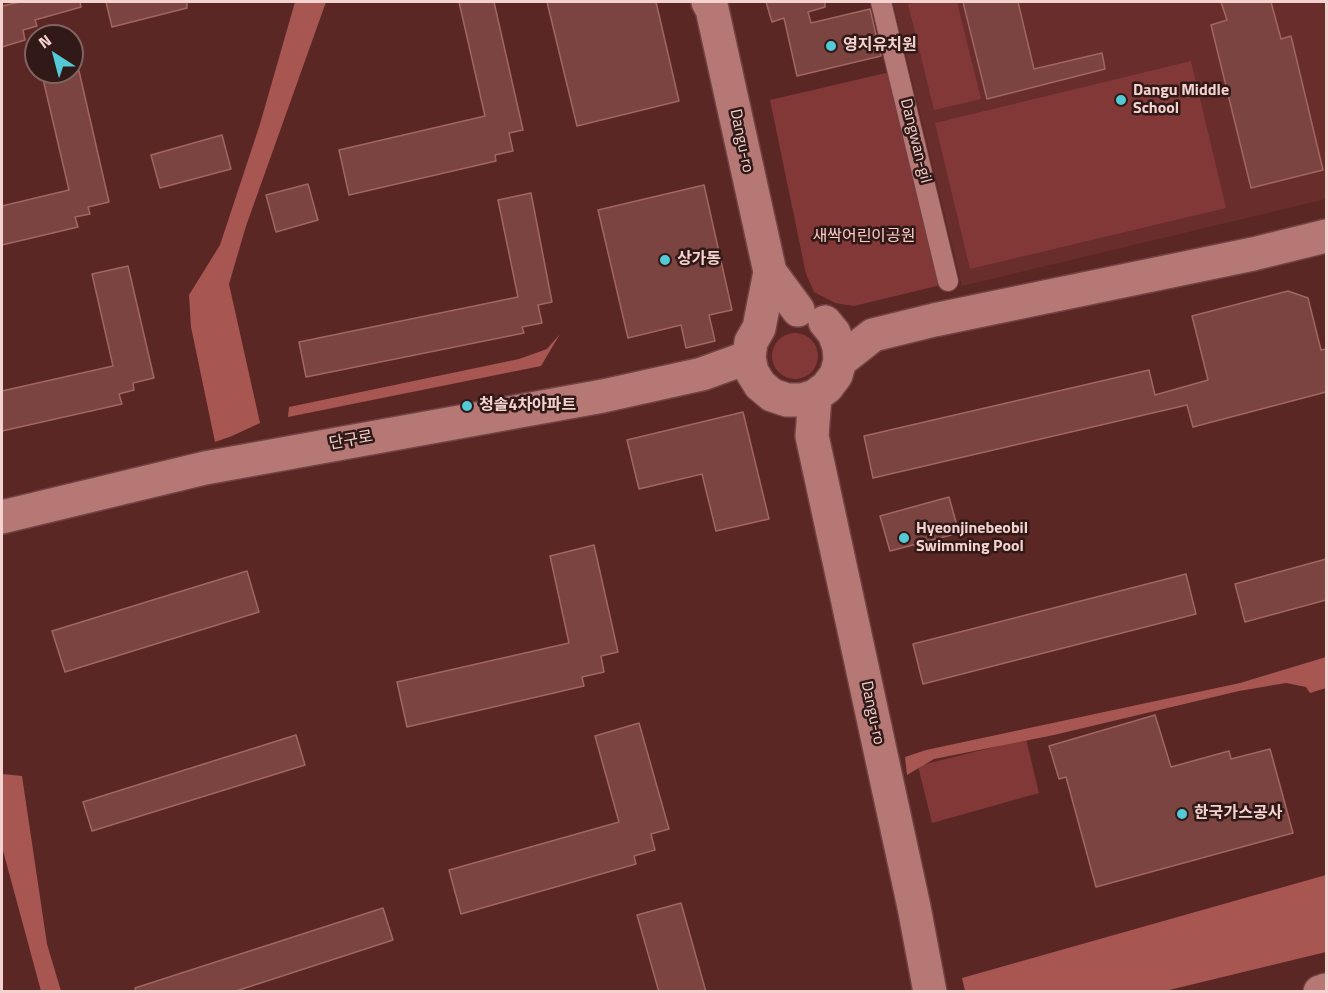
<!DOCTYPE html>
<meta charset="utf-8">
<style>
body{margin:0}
#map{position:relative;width:1328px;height:993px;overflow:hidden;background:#5b2725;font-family:"Titillium Web",sans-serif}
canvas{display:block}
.frame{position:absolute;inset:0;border:3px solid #f4d2cf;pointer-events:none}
.north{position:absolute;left:24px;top:24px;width:60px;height:60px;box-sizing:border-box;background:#311917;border:2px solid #7f6361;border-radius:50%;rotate:324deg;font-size:16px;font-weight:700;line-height:24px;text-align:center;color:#f4d2cf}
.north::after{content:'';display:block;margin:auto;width:21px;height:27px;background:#52cbd7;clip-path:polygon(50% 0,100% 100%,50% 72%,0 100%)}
</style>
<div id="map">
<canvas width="1328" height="993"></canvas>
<div class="frame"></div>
<div class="north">N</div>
</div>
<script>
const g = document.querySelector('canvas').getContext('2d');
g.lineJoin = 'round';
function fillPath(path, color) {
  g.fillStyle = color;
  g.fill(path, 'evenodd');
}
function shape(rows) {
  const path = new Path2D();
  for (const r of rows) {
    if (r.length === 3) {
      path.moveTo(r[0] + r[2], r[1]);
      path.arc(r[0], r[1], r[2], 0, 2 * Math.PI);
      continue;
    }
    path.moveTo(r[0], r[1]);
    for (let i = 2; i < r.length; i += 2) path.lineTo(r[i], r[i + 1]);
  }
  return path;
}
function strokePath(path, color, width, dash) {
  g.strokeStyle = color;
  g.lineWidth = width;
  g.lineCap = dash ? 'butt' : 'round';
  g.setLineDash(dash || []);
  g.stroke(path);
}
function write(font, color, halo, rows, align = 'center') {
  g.font = font + ' "Titillium Web","Noto Sans KR",sans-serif';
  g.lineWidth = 5;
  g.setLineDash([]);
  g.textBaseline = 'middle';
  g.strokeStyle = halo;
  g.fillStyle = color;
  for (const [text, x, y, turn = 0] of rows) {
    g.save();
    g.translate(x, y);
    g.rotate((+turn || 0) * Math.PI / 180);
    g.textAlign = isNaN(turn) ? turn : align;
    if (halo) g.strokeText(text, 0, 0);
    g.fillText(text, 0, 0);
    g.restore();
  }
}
const built = shape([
 [893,2,1326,2,1326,199,962,286]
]);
const green = shape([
 [919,2,957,2,981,99,934,110,908,4],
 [1191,61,1226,208,970,269,935,123],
 [890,72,941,285,854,306,835,303,814,292,806,274,770,100],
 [795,356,23],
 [1026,739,1039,793,932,823,918,766]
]);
const forest = shape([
 [295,2,326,2,246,226,229,284,260,423,232,436,215,442,191,327,189,295,220,245,260,124],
 [560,334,541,366,288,417,289,407,519,359,547,349],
 [1326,657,1326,688,1310,693,1306,687,1286,683,1239,691,1054,735,934,759,907,775,905,757,926,750,1240,683],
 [2,774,22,776,47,944,61,991,41,991,2,847],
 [1326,875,1326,952,1165,991,965,991,962,978]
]);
const building = shape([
 [20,2,80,2,81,7,35,20,37,26,23,30,25,40,2,47,2,6,20,2],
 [106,2,187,2,187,8,112,27,106,2],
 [459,2,494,2,523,130,509,133,513,151,495,155,496,161,349,195,339,150,485,116,459,2],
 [547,2,656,2,679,101,577,126,547,2],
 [766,2,825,2,825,7,808,12,811,23,870,9,881,56,797,76,784,18,772,22,766,2],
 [963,2,1018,2,1034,69,1102,53,1105,69,987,99,963,2],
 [1221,2,1271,2,1281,39,1291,36,1323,170,1251,188,1211,25,1227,20,1221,2],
 [79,71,109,202,88,207,90,214,75,217,78,227,2,245,2,206,69,190,43,79,79,71],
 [222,135,231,169,160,188,151,155,222,135],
 [308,184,318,220,276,232,266,195,308,184],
 [704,185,732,310,709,315,715,341,686,348,681,325,628,338,598,210,704,185],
 [531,193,552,302,538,305,542,323,522,327,524,333,306,377,299,342,518,297,498,200,531,193],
 [128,266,154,378,133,383,134,390,119,394,122,404,2,431,2,391,113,366,92,274,128,266],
 [1288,291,1308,298,1321,350,1326,349,1326,392,1193,427,1187,405,873,478,864,436,1149,370,1155,395,1208,380,1192,316,1288,291],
 [743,412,769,519,716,531,702,474,639,489,627,440,743,412],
 [949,497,959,533,890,551,880,516,949,497],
 [594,545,618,652,601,656,604,672,582,677,584,686,407,727,397,682,569,643,550,556,594,545],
 [1326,559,1326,600,1245,622,1235,584,1326,559],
 [247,571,259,612,65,672,52,631,247,571],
 [1186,574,1196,614,923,684,913,644,1186,574],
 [1155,715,1171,767,1229,751,1231,759,1270,749,1293,833,1096,887,1066,777,1059,779,1049,746,1155,715],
 [639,723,669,829,651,834,655,850,634,856,636,864,461,914,449,870,619,822,595,736,639,723],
 [296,735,305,765,92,831,83,802,296,735],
 [681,903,706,992,659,992,637,915,681,903],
 [383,908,393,940,233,992,136,992,135,988,383,908]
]);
const pedestrian = shape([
 [881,2,948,281]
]);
const tertiary = shape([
 [708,2,712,9,770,272,798,310],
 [770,272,759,328,751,342,749,357,752,372,760,385,772,395,787,400,802,400,815,396,827,387,836,375,840,361,839,347,834,333,825,322],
 [840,361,873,335,934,320,1253,254,1326,236],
 [815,396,812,436,914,907,930,992],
 [2,517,205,468,603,396,702,374,749,357],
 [1320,992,1326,990]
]);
const markers = [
 [831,46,6,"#52cbd7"],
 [1121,100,6,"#52cbd7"],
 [665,260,6,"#52cbd7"],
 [467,406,6,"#52cbd7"],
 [904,538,6,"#52cbd7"],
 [1182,814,6,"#52cbd7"]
];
const poiNames = [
 ["영지유치원",843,46],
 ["Dangu Middle",1133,91],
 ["School",1133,109],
 ["상가동",677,260],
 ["청솔4차아파트",479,406],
 ["Hyeonjinebeobil",916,529],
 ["Swimming Pool",916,547],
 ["한국가스공사",1194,814]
];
const streetNames = [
 ["Dangu-ro",741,141,78],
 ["Dangwan-gil",915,141,76],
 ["단구로",351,441,-10],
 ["Dangu-ro",872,713,78]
];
const parkNames = [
 ["새싹어린이공원",864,237]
];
fillPath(built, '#692d2b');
fillPath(green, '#823836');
fillPath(forest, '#a75652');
fillPath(building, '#7b4441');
strokePath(building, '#a16662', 1.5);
strokePath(pedestrian, '#714343', 22);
strokePath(tertiary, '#714343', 36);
strokePath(pedestrian, '#b57874', 20);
strokePath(tertiary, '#b57874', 33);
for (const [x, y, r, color] of markers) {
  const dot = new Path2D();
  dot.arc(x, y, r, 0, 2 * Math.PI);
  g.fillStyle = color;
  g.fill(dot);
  strokePath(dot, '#311917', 2);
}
write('bold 16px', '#f4d2cf', '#311917', poiNames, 'left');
write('16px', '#f4d2cf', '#311917', streetNames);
write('16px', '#fbcbc7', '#311917', parkNames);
</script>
